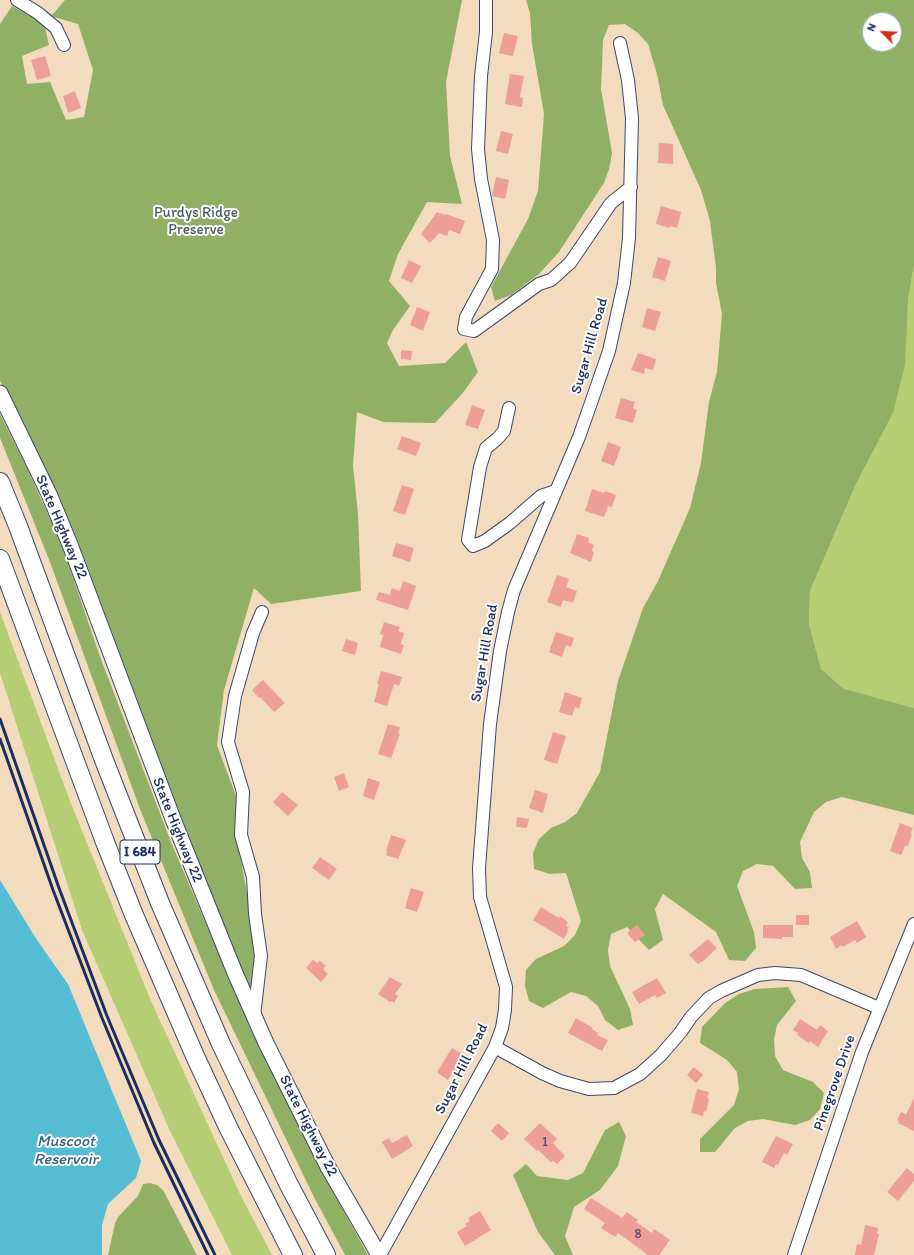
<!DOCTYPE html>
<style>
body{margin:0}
#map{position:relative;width:914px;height:1255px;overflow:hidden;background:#f2dcbd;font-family:Itim,sans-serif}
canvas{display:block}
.north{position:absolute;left:862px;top:12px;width:40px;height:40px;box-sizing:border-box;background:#fff;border:1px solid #a4acbf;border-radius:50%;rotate:294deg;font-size:11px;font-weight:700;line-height:16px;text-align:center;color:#1b2f5e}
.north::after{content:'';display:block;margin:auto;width:14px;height:18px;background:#c8321e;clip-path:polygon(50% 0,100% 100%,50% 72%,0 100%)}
</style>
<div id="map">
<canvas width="914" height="1255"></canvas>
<div class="north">N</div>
</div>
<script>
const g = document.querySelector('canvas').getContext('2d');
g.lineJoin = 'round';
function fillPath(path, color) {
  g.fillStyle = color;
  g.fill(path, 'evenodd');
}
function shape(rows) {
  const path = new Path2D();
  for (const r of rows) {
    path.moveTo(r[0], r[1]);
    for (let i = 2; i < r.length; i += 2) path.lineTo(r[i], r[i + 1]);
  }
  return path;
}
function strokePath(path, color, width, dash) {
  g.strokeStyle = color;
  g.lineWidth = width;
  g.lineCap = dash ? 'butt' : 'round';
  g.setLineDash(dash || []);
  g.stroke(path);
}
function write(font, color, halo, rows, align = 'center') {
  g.font = font + ' Itim,sans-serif';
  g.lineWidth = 4;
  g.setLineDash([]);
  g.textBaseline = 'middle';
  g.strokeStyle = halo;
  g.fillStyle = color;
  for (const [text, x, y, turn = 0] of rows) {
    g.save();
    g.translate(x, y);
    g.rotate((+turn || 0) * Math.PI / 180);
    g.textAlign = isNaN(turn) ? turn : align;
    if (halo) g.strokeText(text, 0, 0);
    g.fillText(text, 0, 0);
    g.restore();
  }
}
const green = shape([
 [914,265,914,708,845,690,821,669,809,624,810,591,856,484,893,413,908,300],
 [0,612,70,801,151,1001,240,1194,272,1255,232,1255,170,1131,82,930,0,673]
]);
const forest = shape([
 [65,0,462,0,446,82,450,156,462,204,427,202,398,254,389,281,410,306,393,330,387,343,399,366,445,363,466,342,478,372,462,394,435,423,383,422,357,412,353,465,358,514,361,591,271,604,254,588,224,690,217,745,236,796,241,860,251,915,256,957,253,1000,18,414,0,381,0,24,12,6,33,18,45,27,49,45,22,56,27,84,50,82,66,120,84,117,93,70,78,24,51,16],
 [526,0,914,0,914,265,908,300,905,365,893,413,856,484,810,591,809,624,821,669,844,689,914,708,914,815,842,797,826,802,814,812,800,842,802,858,810,872,812,888,795,889,773,866,757,864,743,871,737,886,754,932,756,948,745,961,729,960,716,932,663,894,655,909,663,940,649,950,627,927,611,934,608,950,610,966,630,1009,633,1025,618,1030,605,1020,598,1006,586,996,571,992,543,1008,529,1001,525,986,526,970,536,959,564,946,575,935,581,921,566,873,550,874,534,869,533,853,539,839,551,828,565,822,577,813,600,772,618,681,643,608,658,581,690,508,701,463,709,402,717,372,722,314,716,283,716,268,710,221,701,190,663,105,657,74,648,44,638,33,625,24,609,25,603,40,601,89,612,153,609,169,604,183,559,252,538,275,511,295,495,301,491,287,528,219,538,191,544,114,532,44,530,13],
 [870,20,894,20,894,44,870,44],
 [0,414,24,462,61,542,99,654,171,842,253,1034,332,1190,368,1255,345,1255,313,1195,214,990,140,809,50,562,0,438],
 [788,987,796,1001,777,1025,774,1040,775,1056,783,1070,813,1082,824,1093,820,1109,810,1120,795,1125,763,1119,748,1121,735,1128,715,1152,700,1152,700,1139,734,1105,739,1089,737,1072,727,1060,700,1043,702,1027,725,1003,739,994,755,989],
 [619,1122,626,1136,618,1166,600,1190,574,1207,565,1236,573,1255,555,1255,538,1232,513,1175,526,1164,537,1176,568,1180,583,1173,605,1130],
 [150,1183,157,1185,163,1190,197,1255,108,1255,115,1223,118,1217,138,1196,143,1184]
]);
const water = shape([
 [0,880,37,940,68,984,141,1161,136,1178,108,1204,102,1225,102,1255,0,1255]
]);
const building = shape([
 [504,33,518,36,513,56,499,53],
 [45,56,51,76,37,80,31,60],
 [510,74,524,76,520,97,523,98,522,107,505,104],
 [75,91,81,108,68,113,63,96],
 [501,131,513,134,508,154,496,151],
 [659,143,673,144,673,164,658,163],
 [496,177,509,180,505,199,492,196],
 [661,206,681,212,677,228,670,226,670,228,656,224],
 [437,212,445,215,446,214,465,221,460,234,449,230,447,236,439,233,430,243,421,234],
 [658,257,671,261,665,281,652,277],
 [409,260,421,266,412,283,401,278],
 [417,307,430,312,423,331,410,325],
 [647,308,661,312,655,331,642,327],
 [401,350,412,351,411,360,401,359],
 [638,353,656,359,653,370,645,368,644,374,631,370],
 [621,398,635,402,633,408,637,410,633,423,615,418],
 [472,405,485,410,478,429,465,425],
 [402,436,421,443,416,456,397,449],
 [608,442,621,447,614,466,601,461],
 [402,485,414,489,405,515,393,511],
 [592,489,604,493,605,491,616,495,612,507,608,506,604,517,585,511],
 [577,534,589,538,588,542,594,545,592,551,594,552,591,562,570,553],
 [396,543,414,548,410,562,392,556],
 [557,575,569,579,566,587,577,591,573,603,563,600,561,607,547,602],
 [403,581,416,586,408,610,376,600,379,592,390,595,392,588,400,591],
 [384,622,400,627,398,631,404,633,401,644,404,645,401,654,380,647,383,635,380,634],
 [556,632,574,638,571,647,566,645,562,657,549,652],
 [346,639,358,643,355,655,342,651],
 [381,671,402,677,399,686,394,684,387,706,374,702,379,684,377,684],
 [263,680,285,703,274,712,260,697,259,698,252,690],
 [565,692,582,698,579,709,575,707,572,716,559,712],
 [388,724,400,727,398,734,400,734,391,758,378,754],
 [553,732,566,736,557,764,544,760],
 [344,773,349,787,339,791,334,777],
 [368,778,380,782,374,800,363,796],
 [535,790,548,794,543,813,529,808],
 [282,792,298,805,288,816,273,802],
 [517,817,529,819,527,828,516,827],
 [900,823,913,828,910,834,912,834,908,846,905,846,901,855,890,851],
 [391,835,406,840,398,859,386,855,387,851,386,851],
 [320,857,337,869,329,880,312,868],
 [411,888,424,892,417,912,405,908],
 [541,907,559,918,560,916,568,922,566,926,569,927,567,930,568,931,564,939,533,920],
 [796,915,809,915,809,925,796,925],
 [857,921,866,937,857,943,855,940,843,947,842,945,836,949,830,937],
 [637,925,645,935,635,942,627,933],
 [763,925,793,925,793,937,782,937,782,939,763,938],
 [708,939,717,948,702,962,701,962,698,964,689,955],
 [313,960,317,963,320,961,326,966,323,969,328,974,321,982,306,968],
 [390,977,402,984,395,994,398,996,394,1003,391,1001,390,1002,378,994],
 [657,978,666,993,657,998,655,995,639,1004,632,992],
 [576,1018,593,1028,592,1029,598,1033,597,1035,608,1040,602,1051,568,1033],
 [800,1019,817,1030,820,1025,828,1031,818,1047,810,1041,809,1043,797,1035,798,1033,793,1030],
 [452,1048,463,1055,457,1064,460,1065,456,1072,454,1071,448,1080,437,1072],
 [694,1067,703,1075,696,1083,687,1075],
 [697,1089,709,1092,707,1098,709,1099,706,1112,704,1111,703,1116,691,1113],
 [914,1098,914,1131,898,1123,899,1121,897,1120,901,1112,906,1115],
 [498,1123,509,1133,502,1141,491,1131],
 [540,1123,557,1139,553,1143,565,1156,557,1164,553,1161,551,1162,538,1150,537,1151,524,1139],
 [407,1135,413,1146,392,1159,382,1142,389,1138,392,1143],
 [776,1136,793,1144,787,1155,784,1153,778,1165,776,1164,774,1168,762,1162],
 [907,1168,914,1174,914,1181,898,1201,887,1192],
 [591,1198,622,1218,627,1212,638,1220,636,1222,652,1233,654,1229,670,1240,659,1255,648,1255,618,1233,615,1237,601,1228,605,1223,584,1209],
 [480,1211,491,1230,465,1246,457,1232,467,1226,465,1224,470,1221,468,1218],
 [865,1225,878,1228,877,1234,879,1234,874,1255,855,1255,857,1244,861,1245]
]);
const minor = shape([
 [17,0,38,13,56,28,64,45],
 [486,0,486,32,481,76,478,149,481,179,493,240,492,269,466,317,464,329,474,331,539,284,551,280,570,263,611,203,631,187],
 [509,408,504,431,497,439,486,448,480,467,468,540,473,546,485,541,510,523,541,496,556,491],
 [254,1016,261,956,255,914,253,877,241,835,243,792,228,742,235,696,253,633,262,612],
 [495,1047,542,1073,560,1081,589,1089,614,1088,640,1074,661,1055,680,1033,691,1017,709,998,721,991,758,975,775,973,801,975,879,1008],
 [380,1255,495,1047,502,1028,505,1010,506,987,480,897,479,868,490,724,500,651,508,612,514,590,579,437,592,400,609,351,624,283,629,238,632,118,628,80,620,43],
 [794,1255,862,1052,914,924]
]);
const major = shape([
 [0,393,49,494,69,542,173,819,235,973,266,1043,328,1167,379,1255]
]);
const highway = shape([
 [0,482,18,526,104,760,160,903,221,1044,288,1183,326,1255],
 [0,559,105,842,134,915,195,1056,228,1127,293,1255]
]);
const rail = shape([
 [0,719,59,888,107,1016,159,1140,215,1255],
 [0,739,53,890,102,1018,154,1143,208,1255]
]);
const numberNames = [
 ["1",545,1143],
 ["8",638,1235]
];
const shields = [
 [140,852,40]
];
const shieldNames = [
 ["I 684",140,852]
];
const parkNames = [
 ["Purdys Ridge",196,213],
 ["Preserve",196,230]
];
const streetNames = [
 ["Sugar Hill Road",590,346,-74],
 ["State Highway 22",61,527,67],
 ["Sugar Hill Road",485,653,-80],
 ["State Highway 22",177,830,68],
 ["Sugar Hill Road",462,1069,-63],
 ["Pinegrove Drive",835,1083,-71],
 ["State Highway 22",308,1126,63]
];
const waterNames = [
 ["Muscoot",66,1142],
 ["Reservoir",66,1160]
];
fillPath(green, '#b5ce73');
fillPath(forest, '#90b165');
fillPath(water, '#56bcd3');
fillPath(building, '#ec9e97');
strokePath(minor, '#3b496c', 14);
strokePath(major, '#3b496c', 17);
strokePath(highway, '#3b496c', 20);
strokePath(minor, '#fff', 12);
strokePath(major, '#fff', 15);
strokePath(highway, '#fff', 18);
strokePath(rail, '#1b2f5e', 3);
write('13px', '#4f4b6c', null, numberNames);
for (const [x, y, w] of shields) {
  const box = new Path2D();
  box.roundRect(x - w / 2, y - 12, w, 24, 3);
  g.fillStyle = '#fff';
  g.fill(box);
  strokePath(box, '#1b2f5e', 1);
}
write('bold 14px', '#1b2f5e', null, shieldNames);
write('15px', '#495f64', '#fff', parkNames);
write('15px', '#1b2f5e', '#fff', streetNames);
write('italic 16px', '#306087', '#fff', waterNames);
</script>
